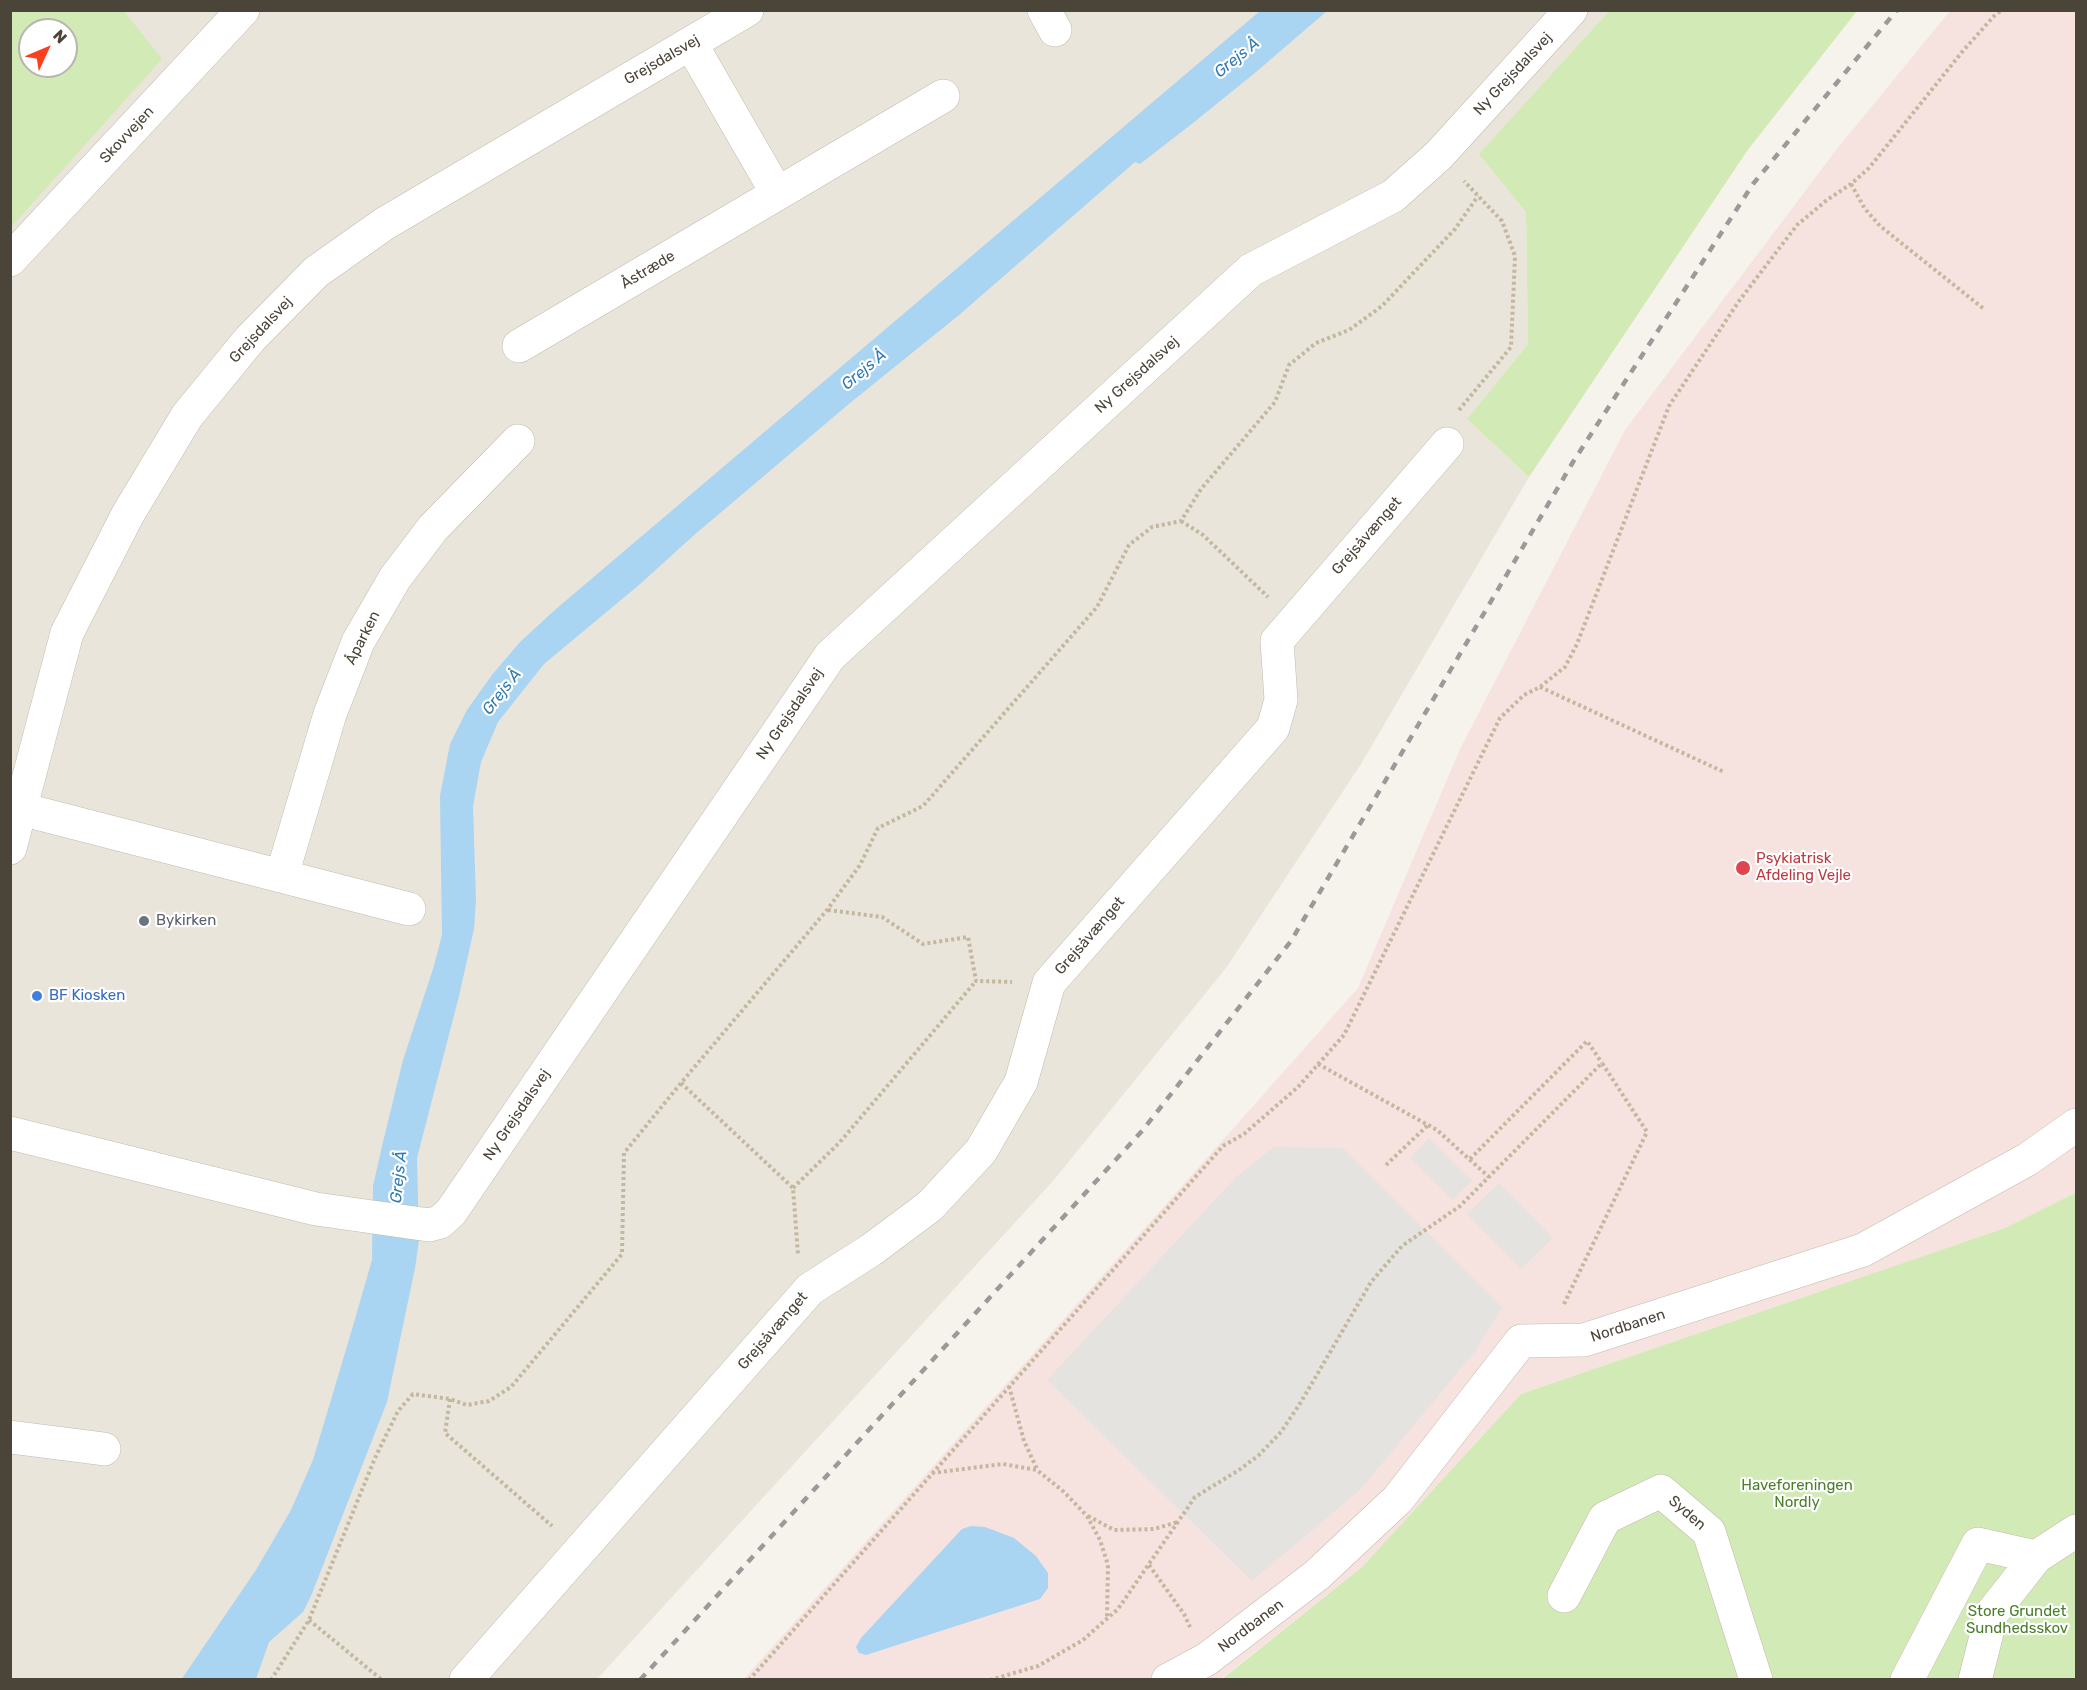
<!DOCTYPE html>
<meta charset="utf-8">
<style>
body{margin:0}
#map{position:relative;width:2087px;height:1690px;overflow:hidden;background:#f6f3ec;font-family:Rubik,sans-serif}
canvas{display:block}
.frame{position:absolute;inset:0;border:12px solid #4b4439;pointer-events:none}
.north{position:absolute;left:18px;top:18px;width:60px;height:60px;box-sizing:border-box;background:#fff;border:2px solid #b7b4b0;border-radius:50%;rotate:46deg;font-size:16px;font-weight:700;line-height:24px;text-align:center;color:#4b4439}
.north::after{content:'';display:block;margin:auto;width:21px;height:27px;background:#fc3f1d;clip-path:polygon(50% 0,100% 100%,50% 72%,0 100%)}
</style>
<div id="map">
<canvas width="2087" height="1690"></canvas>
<div class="frame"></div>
<div class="north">N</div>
</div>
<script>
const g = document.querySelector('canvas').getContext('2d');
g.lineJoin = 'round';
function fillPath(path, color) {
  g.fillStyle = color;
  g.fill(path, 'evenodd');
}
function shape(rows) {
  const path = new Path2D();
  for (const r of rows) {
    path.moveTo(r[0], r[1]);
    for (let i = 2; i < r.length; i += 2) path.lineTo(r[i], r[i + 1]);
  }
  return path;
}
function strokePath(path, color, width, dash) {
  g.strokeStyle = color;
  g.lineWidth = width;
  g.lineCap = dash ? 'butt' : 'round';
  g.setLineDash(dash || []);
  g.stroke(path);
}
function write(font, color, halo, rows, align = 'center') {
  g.font = font + ' Rubik,sans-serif';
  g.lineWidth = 4.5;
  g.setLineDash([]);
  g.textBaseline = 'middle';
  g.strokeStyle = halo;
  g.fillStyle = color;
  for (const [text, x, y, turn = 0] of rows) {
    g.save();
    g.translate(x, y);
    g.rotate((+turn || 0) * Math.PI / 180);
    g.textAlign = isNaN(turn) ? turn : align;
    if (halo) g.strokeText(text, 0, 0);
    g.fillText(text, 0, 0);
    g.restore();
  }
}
const residential = shape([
 [11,11,1609,11,1480,154,1526,212,1528,344,1467,419,1529,477,1361,764,1226,968,1053,1181,597,1679,11,1680],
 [30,30,66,30,66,66,30,66]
]);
const medical = shape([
 [1950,11,2076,11,2075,1193,2005,1228,1521,1394,1362,1567,1221,1679,743,1680,1358,988,1460,749,1625,430,1836,150]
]);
const green = shape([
 [11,10,124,11,162,59,11,227],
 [30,30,66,30,66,66,30,66],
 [1609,11,1857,11,1747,151,1529,477,1467,419,1528,344,1526,212,1479,154],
 [2076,1191,2076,1679,1221,1680,1362,1567,1521,1394,2005,1228,2075,1193]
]);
const parking = shape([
 [1429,1138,1472,1181,1453,1200,1410,1158],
 [1274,1147,1343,1148,1502,1307,1477,1349,1361,1489,1252,1581,1047,1380,1236,1177],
 [1499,1183,1553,1238,1521,1269,1467,1214]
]);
const water = shape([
 [1260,11,1327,11,1256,72,1193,123,1140,164,1135,162,959,315,850,403,693,536,639,585,544,664,498,722,481,762,473,806,476,900,474,929,459,996,417,1158,419,1240,415,1268,387,1402,311,1596,303,1612,269,1642,256,1679,181,1680,256,1570,291,1510,313,1460,353,1326,372,1260,373,1186,383,1142,403,1060,434,966,442,935,440,796,450,744,467,710,492,675,520,642,556,609],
 [971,1526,985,1527,1014,1538,1036,1556,1048,1573,1048,1588,1040,1599,866,1655,859,1653,856,1647,861,1638,962,1529]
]);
const path = shape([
 [1851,184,1865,209,1880,226,1984,309],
 [1459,410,1511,347,1515,256,1502,221,1464,181],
 [1181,521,1203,535,1268,597],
 [1540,687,1724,772],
 [828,910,882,917,923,944,968,937,976,981,1012,982],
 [1318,1064,1437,1130,1489,1177],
 [681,1083,793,1188,798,1255],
 [1470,1159,1587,1041,1602,1063],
 [1386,1165,1428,1125],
 [793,1188,840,1142,976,981],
 [1009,1386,1024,1441,1037,1469],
 [450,1399,445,1433,552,1526],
 [932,1473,1003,1464,1037,1470,1064,1492,1087,1516,1100,1540,1108,1565,1107,1618],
 [1088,1516,1114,1530,1154,1529,1178,1522],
 [1149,1565,1184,1614,1190,1627],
 [309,1620,382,1680],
 [271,1680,309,1620,375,1458,398,1411,413,1394,450,1399,467,1405,489,1401,511,1387,622,1254,624,1153,681,1083,827,910,860,865,878,828,923,806,1097,607,1129,545,1152,527,1181,521,1201,489,1275,402,1289,365,1316,343,1349,330,1382,306,1455,229,1478,196],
 [749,1680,1223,1146,1244,1134,1298,1087,1344,1035,1500,718,1524,695,1540,687,1565,667,1577,644,1669,406,1739,301,1797,225,1827,200,1851,184,1869,168,1962,52,1994,16,2002,10],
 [990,1680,1038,1666,1083,1640,1118,1609,1195,1497,1239,1470,1259,1455,1281,1432,1301,1402,1371,1282,1402,1246,1460,1206,1602,1063,1647,1132,1564,1304]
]);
const minor = shape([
 [1044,10,1055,30],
 [691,44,777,193],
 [10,260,243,10],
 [519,346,943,96],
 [21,809,409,909],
 [10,848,67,633,128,514,187,416,250,339,316,272,384,224,747,10],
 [282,875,330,714,358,642,395,578,433,528,518,441],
 [10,1133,316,1209,429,1225,440,1222,451,1212,830,656,1251,270,1393,196,1439,155,1571,10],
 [10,1437,104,1449],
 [1564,1596,1605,1518,1661,1491,1709,1532,1756,1680],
 [466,1680,810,1289,871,1250,930,1206,981,1151,1021,1082,1049,983,1273,728,1281,700,1277,641,1447,444],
 [1168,1680,1207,1659,1317,1575,1398,1499,1521,1341,1584,1340,1863,1250,2028,1159,2076,1125],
 [1907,1680,1978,1544,2036,1557],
 [1975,1680,1992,1613,2036,1557,2076,1531]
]);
const rail = shape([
 [640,1680,1142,1131,1291,941,1573,462,1753,184,1897,10]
]);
const markers = [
 [1743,868,8,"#e0444e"],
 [144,921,6,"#6b7280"],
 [37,996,6,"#3f7fe0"]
];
const streetNames = [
 ["Grejsdalsvej",662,60,-30],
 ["Ny Grejsdalsvej",1513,74,-47],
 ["Skovvejen",127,135,-47],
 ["Åstræde",648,270,-31],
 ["Grejsdalsvej",261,330,-47],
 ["Ny Grejsdalsvej",1137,375,-42],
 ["Grejsåvænget",1367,536,-49],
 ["Åparken",363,638,-63],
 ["Ny Grejsdalsvej",790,714,-56],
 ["Grejsåvænget",1090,936,-49],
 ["Ny Grejsdalsvej",517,1115,-56],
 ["Nordbanen",1628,1326,-18],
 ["Grejsåvænget",773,1331,-49],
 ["Syden",1687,1513,41],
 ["Nordbanen",1251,1626,-37]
];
const healthNames = [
 ["Psykiatrisk",1756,859],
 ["Afdeling Vejle",1756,876]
];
const worshipNames = [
 ["Bykirken",156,921]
];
const shopNames = [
 ["BF Kiosken",49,996]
];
const parkNames = [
 ["Haveforeningen",1797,1486],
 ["Nordly",1797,1503],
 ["Store Grundet",2017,1612],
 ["Sundhedsskov",2017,1629]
];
const waterNames = [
 ["Grejs Å",1237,58,-39],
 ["Grejs Å",864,370,-40],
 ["Grejs Å",502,692,-52],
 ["Grejs Å",399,1177,-84]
];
fillPath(residential, '#eae5da');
fillPath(medical, '#f6e3e0');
fillPath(green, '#d2eab5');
fillPath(parking, '#e5e3e0');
fillPath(water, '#a9d4f2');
strokePath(minor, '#c2bbae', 34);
strokePath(path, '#c4b79f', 4, [3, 3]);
strokePath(minor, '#fff', 33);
strokePath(rail, '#9a9a9a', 4.5, [8, 8]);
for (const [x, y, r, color] of markers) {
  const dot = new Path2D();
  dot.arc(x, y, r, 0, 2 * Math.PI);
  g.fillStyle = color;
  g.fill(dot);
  strokePath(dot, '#fff', 2);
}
write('15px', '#4b4439', '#fff', streetNames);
write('15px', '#be3a42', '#fff', healthNames, 'left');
write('15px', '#5b616d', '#fff', worshipNames, 'left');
write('15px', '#366cbe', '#fff', shopNames, 'left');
write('15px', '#4a7f2a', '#fff', parkNames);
write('italic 16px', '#2e7ab2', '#fff', waterNames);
</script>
